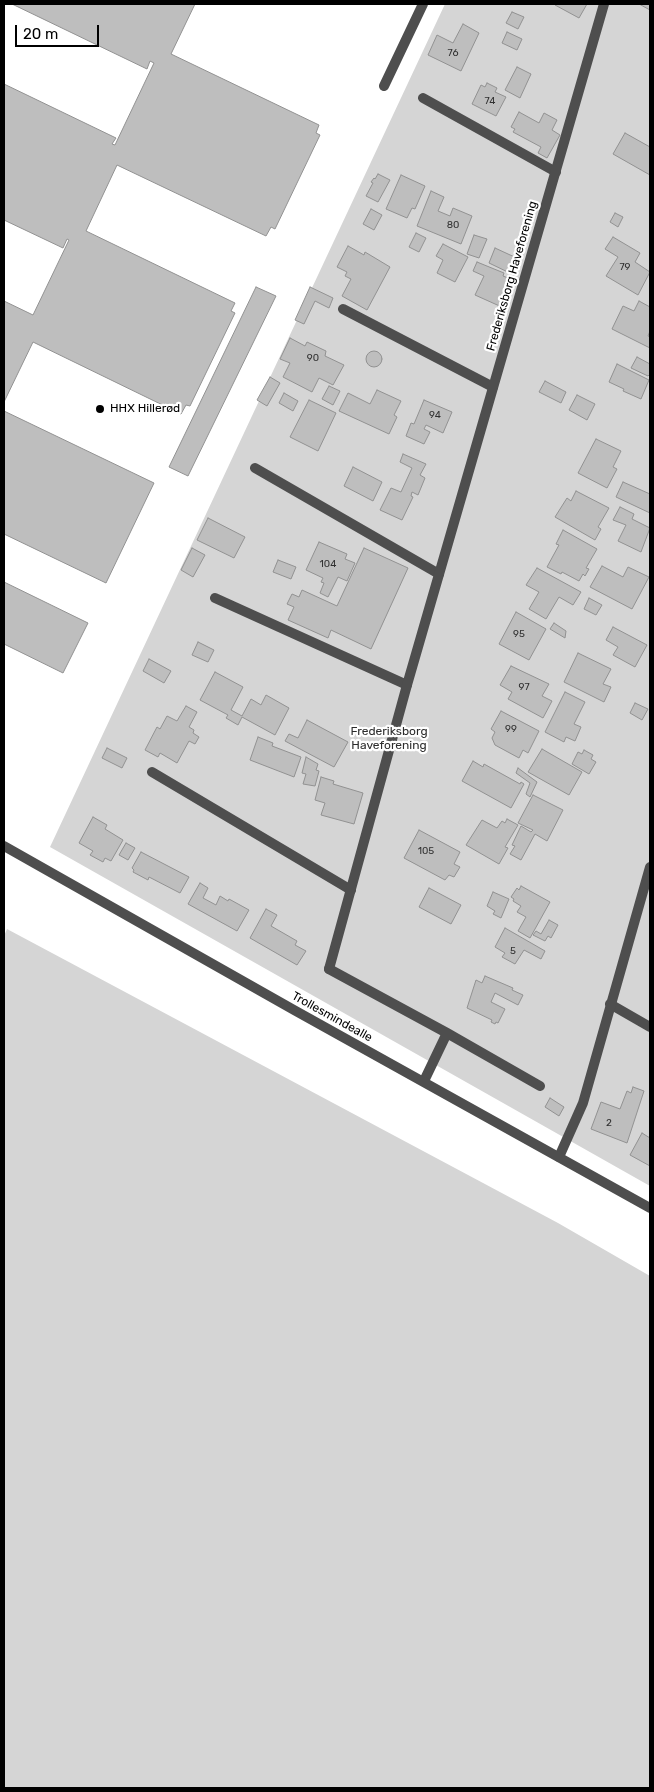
<!DOCTYPE html>
<meta charset="utf-8">
<style>
body{margin:0}
#map{position:relative;width:654px;height:1792px;overflow:hidden;background:#fff;font-family:Rubik,sans-serif}
canvas{display:block}
.frame{position:absolute;inset:0;border:5px solid #000;pointer-events:none}
.scale{position:absolute;left:15px;top:25px;width:84px;height:22px;box-sizing:border-box;border:2px solid #000;border-top:0;padding-left:6px;font-size:15px;line-height:18px;white-space:nowrap;color:#000;-webkit-text-stroke:4px #fff;paint-order:stroke}
</style>
<div id="map">
<canvas width="654" height="1792"></canvas>
<div class="frame"></div>
<div class="scale">20 m</div>
</div>
<script>
const g = document.querySelector('canvas').getContext('2d');
g.lineJoin = 'round';
function fillPath(path, color) {
  g.fillStyle = color;
  g.fill(path, 'evenodd');
}
function shape(rows) {
  const path = new Path2D();
  for (const r of rows) {
    if (r.length === 3) {
      path.moveTo(r[0] + r[2], r[1]);
      path.arc(r[0], r[1], r[2], 0, 2 * Math.PI);
      continue;
    }
    path.moveTo(r[0], r[1]);
    for (let i = 2; i < r.length; i += 2) path.lineTo(r[i], r[i + 1]);
  }
  return path;
}
function strokePath(path, color, width, dash) {
  g.strokeStyle = color;
  g.lineWidth = width;
  g.lineCap = dash ? 'butt' : 'round';
  g.setLineDash(dash || []);
  g.stroke(path);
}
function write(font, color, halo, rows, align = 'center') {
  g.font = font + ' Rubik,sans-serif';
  g.lineWidth = 4.5;
  g.setLineDash([]);
  g.textBaseline = 'middle';
  g.strokeStyle = halo;
  g.fillStyle = color;
  for (const [text, x, y, turn = 0] of rows) {
    g.save();
    g.translate(x, y);
    g.rotate((+turn || 0) * Math.PI / 180);
    g.textAlign = isNaN(turn) ? turn : align;
    if (halo) g.strokeText(text, 0, 0);
    g.fillText(text, 0, 0);
    g.restore();
  }
}
const green = shape([
 [445,4,650,4,650,1186,50,847],
 [7,929,558,1223,650,1276,650,1788,4,1788,4,936]
]);
const building = shape([
 [12,4,195,4,171,54,319,125,316,133,320,135,275,229,271,227,266,236,117,165,86,231,235,303,231,311,235,313,190,406,186,405,181,414,33,342,4,402,4,301,33,315,69,240,67,239,63,248,4,220,4,84,116,138,112,144,115,145,154,63,150,61,147,69,12,4],
 [556,4,587,4,579,18,555,5,556,4],
 [639,4,650,4,650,10,639,4],
 [512,12,524,17,518,29,506,23,512,12],
 [463,24,479,33,461,71,428,55,437,35,453,43,463,24],
 [507,32,522,39,517,50,502,43,507,32],
 [517,67,531,74,520,98,505,90,517,67],
 [487,83,497,88,495,92,506,97,496,116,472,104,481,85,485,87,487,83],
 [519,112,539,123,544,113,557,120,552,130,560,135,547,158,538,153,541,147,513,132,515,129,511,127,519,112],
 [625,133,650,147,650,175,613,154,625,133],
 [378,174,390,180,378,202,366,196,373,183,371,182,374,178,375,179,378,174],
 [401,175,425,186,415,209,412,208,407,218,386,209,401,175],
 [431,191,444,197,438,211,450,216,453,208,472,216,461,244,417,226,431,191],
 [371,209,382,215,374,230,363,224,371,209],
 [615,213,623,217,618,227,610,222,615,213],
 [416,233,426,238,419,252,409,247,416,233],
 [474,235,487,239,479,258,467,254,474,235],
 [613,237,640,253,635,262,650,272,638,295,606,276,618,257,605,249,613,237],
 [443,244,468,257,455,282,437,273,443,260,436,256,443,244],
 [348,246,364,255,365,252,390,267,367,310,342,296,351,279,345,276,347,272,337,267,348,246],
 [495,248,521,260,514,275,489,263,495,248],
 [477,262,504,273,503,276,516,281,504,308,475,295,484,276,473,271,477,262],
 [256,287,276,296,188,476,169,467,256,287],
 [310,287,333,298,329,308,315,301,304,324,295,320,310,287],
 [639,301,650,307,650,331,648,336,650,337,650,348,612,329,623,306,634,311,639,301],
 [290,338,305,346,307,342,326,351,325,356,344,365,333,385,319,378,312,392,283,377,290,363,280,359,290,338],
 [374,359,8],
 [637,357,650,364,650,374,648,376,631,368,637,357],
 [617,364,649,380,641,399,623,391,624,389,609,382,617,364],
 [270,377,280,383,267,406,257,400,270,377],
 [545,381,566,392,561,403,539,392,545,381],
 [329,386,340,391,333,405,322,399,329,386],
 [377,390,401,401,394,415,397,417,389,434,339,411,348,393,370,404,377,390],
 [284,393,298,401,293,411,279,403,284,393],
 [577,395,595,404,587,420,569,410,577,395],
 [309,400,336,413,318,451,290,437,309,400],
 [424,400,452,412,443,433,426,425,424,429,430,432,424,444,406,436,411,423,414,424,424,400],
 [4,411,154,483,106,583,4,534,4,411],
 [596,439,621,451,613,467,617,469,607,488,578,473,596,439],
 [403,454,426,464,420,475,425,478,418,495,412,492,411,496,413,497,402,520,380,510,391,488,401,492,412,468,400,462,403,454],
 [353,467,382,482,373,501,344,486,353,467],
 [623,482,650,494,650,513,616,497,623,482],
 [576,491,609,508,598,527,601,529,595,540,555,517,567,498,571,501,576,491],
 [620,507,634,514,632,519,650,528,641,552,618,541,626,525,613,520,620,507],
 [208,518,245,537,234,558,197,540,208,518],
 [563,530,597,549,586,568,589,569,585,576,583,574,579,581,562,572,561,574,547,567,559,545,556,544,563,530],
 [319,542,347,554,345,559,355,563,347,581,338,577,328,597,320,593,324,583,321,582,323,578,306,570,319,542],
 [192,548,205,555,193,577,181,570,192,548],
 [364,548,408,568,371,649,331,630,328,638,288,620,294,607,287,604,292,594,299,597,302,590,337,606,364,548],
 [278,560,296,567,291,579,273,572,278,560],
 [602,566,623,577,628,567,649,577,632,609,590,587,602,566],
 [537,568,581,592,573,605,559,597,546,619,529,609,539,592,526,585,537,568],
 [4,582,88,623,63,673,4,644,4,582],
 [589,598,602,605,596,615,584,609,589,598],
 [516,612,546,629,529,660,499,644,516,612],
 [554,623,566,631,565,638,550,629,554,623],
 [613,627,647,645,635,667,613,655,618,647,606,640,613,627],
 [198,642,214,650,208,662,192,655,198,642],
 [578,653,611,669,603,684,611,687,604,702,564,682,578,653],
 [149,659,171,671,164,683,143,671,149,659],
 [511,666,549,684,542,696,552,701,543,718,508,699,512,692,500,685,511,666],
 [215,672,243,687,231,710,242,716,251,699,261,705,266,695,289,708,275,735,242,717,238,725,226,718,228,715,200,700,215,672],
 [565,692,585,702,574,724,581,727,575,741,566,737,564,742,545,732,565,692],
 [635,703,648,709,642,720,630,713,635,703],
 [186,706,197,712,189,727,194,730,193,733,199,737,195,744,189,741,177,763,160,753,158,757,145,750,157,727,160,729,167,716,177,721,186,706],
 [501,711,539,731,528,753,523,750,519,758,495,745,492,738,495,732,491,729,501,711],
 [307,720,348,742,334,767,285,741,289,734,298,738,307,720],
 [258,737,273,743,272,746,301,757,294,777,250,760,258,737],
 [107,748,127,758,122,768,102,758,107,748],
 [542,749,582,772,569,795,528,772,542,749],
 [584,750,593,755,591,759,596,762,589,774,572,764,578,752,582,754,584,750],
 [306,757,318,764,316,770,319,771,315,786,303,784,306,774,302,773,306,757],
 [473,761,483,767,484,764,520,784,521,782,524,784,511,808,462,781,473,761],
 [518,768,537,782,530,797,526,794,530,783,516,773,518,768],
 [321,777,334,781,333,784,363,793,354,824,321,815,325,803,315,800,321,777],
 [533,795,563,810,547,841,535,834,521,860,510,854,515,846,512,845,521,826,531,832,533,830,518,823,533,795],
 [93,817,107,825,105,829,123,840,111,861,105,858,103,862,90,855,93,851,79,843,93,817],
 [507,819,518,825,505,847,508,848,499,864,466,845,482,820,497,828,502,821,505,823,507,819],
 [419,830,460,852,454,864,460,867,454,877,449,875,445,880,404,858,419,830],
 [126,843,135,848,128,860,119,855,126,843],
 [141,852,189,877,180,893,149,877,148,880,133,872,134,870,132,868,141,852],
 [200,883,208,888,203,898,216,905,220,896,228,901,229,899,249,910,237,931,188,904,200,883],
 [521,886,550,902,530,938,518,931,526,917,517,912,521,906,513,901,514,899,511,897,517,888,519,890,521,886],
 [429,888,461,905,451,924,419,907,429,888],
 [493,892,509,899,501,918,493,914,495,911,487,906,493,892],
 [266,909,277,915,271,926,297,941,295,945,306,951,297,965,250,938,266,909],
 [549,920,558,925,551,938,548,936,545,941,533,935,536,931,541,934,549,920],
 [505,928,545,951,541,959,524,950,515,964,502,957,505,953,495,947,505,928],
 [485,976,513,988,512,990,523,995,518,1005,495,993,491,1002,505,1009,498,1023,496,1022,495,1024,491,1022,492,1020,467,1008,476,980,482,983,485,976],
 [633,1087,644,1091,627,1143,591,1129,601,1102,620,1109,627,1091,631,1093,633,1087],
 [550,1098,564,1107,559,1116,545,1107,550,1098],
 [642,1133,650,1138,650,1166,630,1155,642,1133]
]);
const service = shape([
 [384,86,423,4],
 [423,98,556,172],
 [343,309,493,387],
 [255,468,439,574],
 [215,598,407,685],
 [152,772,351,890],
 [329,969,447,1033,540,1086],
 [610,1004,650,1027],
 [424,1081,447,1033]
]);
const minor = shape([
 [329,969,407,685,604,4],
 [559,1157,583,1103,650,867]
]);
const tertiary = shape([
 [4,846,294,1010,650,1208]
]);
const markers = [
 [100,409,5,"#000"]
];
const numberNames = [
 ["76",453,53],
 ["74",490,101],
 ["80",453,225],
 ["79",625,267],
 ["90",313,358],
 ["94",435,415],
 ["104",328,564],
 ["95",519,634],
 ["97",524,687],
 ["99",511,729],
 ["105",426,851],
 ["5",513,951],
 ["2",609,1123]
];
const streetNames = [
 ["Frederiksborg Haveforening",512,276,-74],
 ["Trollesmindealle",332,1017,29]
];
const poiNames = [
 ["HHX Hillerød",110,409]
];
const parkNames = [
 ["Frederiksborg",389,732],
 ["Haveforening",389,746]
];
fillPath(green, '#d5d5d5');
fillPath(building, '#bebebe');
strokePath(building, '#929292', 1);
strokePath(service, '#4e4e4e', 10);
strokePath(minor, '#4e4e4e', 10);
strokePath(tertiary, '#4e4e4e', 10);
for (const [x, y, r, color] of markers) {
  const dot = new Path2D();
  dot.arc(x, y, r, 0, 2 * Math.PI);
  g.fillStyle = color;
  g.fill(dot);
  strokePath(dot, '#fff', 2);
}
write('10px', '#303030', null, numberNames);
write('12px', '#000', '#fff', streetNames);
write('12px', '#000', '#fff', poiNames, 'left');
write('12px', '#2c2c2c', '#fff', parkNames);
</script>
